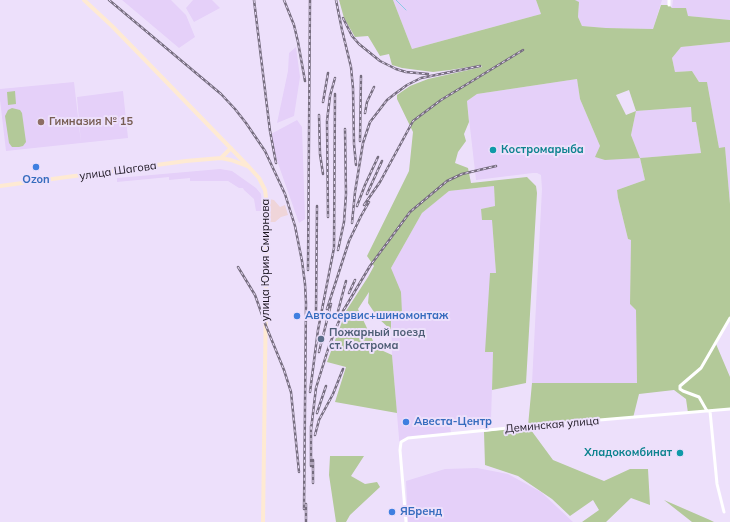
<!DOCTYPE html>
<meta charset="utf-8">
<style>
body{margin:0}
canvas{display:block;background:#ede0fb}
</style>
<canvas width="730" height="522"></canvas>
<script>
const g = document.querySelector('canvas').getContext('2d');
g.lineJoin = 'round';
function fillPath(path, color) {
  g.fillStyle = color;
  g.fill(path, 'evenodd');
}
function shape(rows) {
  const path = new Path2D();
  for (const r of rows) {
    path.moveTo(r[0], r[1]);
    for (let i = 2; i < r.length; i += 2) path.lineTo(r[i], r[i + 1]);
  }
  return path;
}
function strokePath(path, color, width, dash) {
  g.strokeStyle = color;
  g.lineWidth = width;
  g.lineCap = dash ? 'butt' : 'round';
  g.setLineDash(dash || []);
  g.stroke(path);
}
function write(font, color, halo, rows, align = 'center') {
  g.font = font + ' Mulish,sans-serif';
  g.lineWidth = 4;
  g.setLineDash([]);
  g.textBaseline = 'middle';
  g.strokeStyle = halo;
  g.fillStyle = color;
  for (const [text, x, y, turn = 0] of rows) {
    g.save();
    g.translate(x, y);
    g.rotate((+turn || 0) * Math.PI / 180);
    g.textAlign = isNaN(turn) ? turn : align;
    if (halo) g.strokeText(text, 0, 0);
    g.fillText(text, 0, 0);
    g.restore();
  }
}
const commercial = shape([
 [269,199,274,200,280,207,285,205,288,215,281,217,275,222,270,222]
]);
const built = shape([
 [122,0,171,0,186,15,195,37,179,48],
 [193,0,212,0,220,8,194,22,186,8],
 [393,0,536,0,541,14,412,49],
 [575,0,662,0,653,29,605,28,582,26,578,17,579,3],
 [673,0,730,0,730,20,688,16,672,8],
 [730,42,730,204,725,147,719,149,707,82,699,82,692,71,675,72,672,58,681,47],
 [296,47,300,77,294,116,277,123,288,71,289,53],
 [577,79,580,99,600,146,640,158,631,135,636,111,692,107,692,122,696,122,701,153,640,158,645,180,617,190,618,198,628,239,631,240,630,304,636,310,637,383,532,383,542,189,541,175,537,173,533,173,476,180,467,101,477,94],
 [74,82,81,143,6,151,0,100,0,89],
 [123,91,128,138,81,143,77,97],
 [297,120,302,127,305,219,299,223,274,152,271,134],
 [220,169,232,171,256,188,261,194,263,211,256,211,254,199,244,190,243,188,239,188,228,181,190,181,190,178,169,180,169,177,117,182,117,178],
 [494,186,495,206,481,209,492,220,496,273,491,273,486,352,493,352,491,421,450,424,451,434,408,438,401,442,400,450,392,355,391,315,402,313,391,268,422,213,434,203,449,191],
 [477,468,508,474,541,492,573,522,408,522,406,481,445,469]
]);
const green = shape([
 [339,0,393,0,412,49,541,14,536,0,575,0,579,2,578,17,582,26,606,28,653,29,661,5,669,5,672,8,686,8,688,16,730,20,730,42,681,47,672,58,675,72,692,71,699,82,707,82,719,148,725,147,730,204,730,318,716,344,730,377,730,409,688,413,686,399,674,390,639,394,633,418,528,426,553,460,604,481,630,469,648,469,650,505,631,498,606,522,582,522,599,510,593,500,570,516,552,499,518,476,485,465,484,432,528,426,532,383,637,383,636,310,630,304,631,240,628,239,618,198,617,190,645,180,640,158,605,160,595,157,600,146,580,99,577,79,477,94,467,101,469,122,464,134,466,141,458,152,455,163,468,168,471,183,527,177,536,186,537,193,526,383,492,390,493,352,485,352,490,273,496,273,492,220,482,220,481,209,495,206,494,186,449,191,422,213,391,268,401,292,402,313,391,315,391,330,378,318,368,303,369,292,358,309,374,343,381,350,392,355,397,413,335,402,346,367,327,362,346,311,368,277,374,266,367,256,409,171,413,132,397,99,397,95,410,86,428,79,482,67,481,65,450,70,433,72,402,68,392,65,389,54,380,56,368,36,355,37,344,18],
 [629,90,636,111,626,115,616,95],
 [691,107,692,122,696,122,701,153,640,158,631,135,636,111],
 [15,91,16,104,8,105,7,92],
 [12,108,20,110,22,113,26,142,23,146,19,147,12,147,9,143,5,116,8,110],
 [330,456,364,456,351,476,365,484,377,482,380,487,350,515,346,522,336,522,329,475],
 [664,500,710,520,714,522,692,522]
]);
const stream = shape([
 [396,0,406,10]
]);
const street = shape([
 [669,5,669,0],
 [707,411,699,397,683,391,680,389,680,386,701,368,730,318],
 [710,411,717,484,724,512],
 [406,522,400,450,401,442,408,438,528,426,730,409]
]);
const secondary = shape([
 [84,0,112,26,249,167,259,178,265,190,267,205,267,218,263,522],
 [221,158,231,148],
 [0,186,186,161,221,158,231,160,247,166]
]);
const rail = shape([
 [109,0,221,94,235,109,246,123,265,151,285,194,295,226,302,261,305,284,306,303,304,509],
 [254,0,270,131,276,163],
 [284,0,294,25,298,42,305,81],
 [336,0,342,30,351,67,353,88,354,144,356,165],
 [343,18,352,36,359,44,380,61,396,69,406,72,428,74],
 [323,102,328,73],
 [365,113,367,102,374,87],
 [319,115,320,154,323,174],
 [360,141,361,76],
 [367,194,382,161],
 [364,205,380,182,413,121,441,100,523,50],
 [357,206,365,185,378,157],
 [328,217,327,121,330,96,335,78],
 [352,223,355,192,363,143,370,122,377,113,387,100,396,93,407,85,421,78,480,66],
 [338,250,344,222,346,194,345,129],
 [238,267,255,295,266,326,284,370,291,392,299,472],
 [308,270,310,0],
 [349,293,355,280],
 [327,309,349,241,361,216,369,202],
 [316,313,317,206],
 [337,315,346,281],
 [319,352,331,304],
 [310,392,318,330,334,248,335,94],
 [317,413,326,386],
 [311,426,311,466],
 [311,430,316,388,329,346,343,311,370,266,410,212,447,181,462,174,496,166],
 [315,435,319,420,333,394,343,369],
 [313,483,313,460],
 [306,504,306,522]
]);
const markers = [
 [41,122,4,"#8d6e63"],
 [493,150,4,"#0f9aa8"],
 [36,167,4,"#3f7fe0"],
 [297,316,4,"#3f7fe0"],
 [321,339,4,"#5c6f8a"],
 [406,422,4,"#3f7fe0"],
 [680,453,4,"#0f9aa8"],
 [392,512,4,"#3f7fe0"]
];
const educationNames = [
 ["Гимназия № 15",49,122]
];
const cultureNames = [
 ["Костромарыба",501,150],
 ["Хладокомбинат",672,453,"right"]
];
const streetNames = [
 ["улица Шагова",118,171,-8],
 ["улица Юрия Смирнова",266,260,-90],
 ["Деминская улица",552,425,-5]
];
const shopNames = [
 ["Ozon",36,180,"center"],
 ["Автосервис+шиномонтаж",305,316],
 ["Авеста-Центр",414,422],
 ["ЯБренд",400,512]
];
const serviceNames = [
 ["Пожарный поезд",329,333],
 ["ст. Кострома",329,346]
];
fillPath(commercial, '#efd5d9');
fillPath(built, '#e5d0f9');
fillPath(green, '#b3c999');
strokePath(stream, '#8dcae6', 1);
strokePath(street, '#fff', 3);
strokePath(secondary, '#feead3', 4);
strokePath(rail, '#766d7f', 2.5);
strokePath(rail, '#ede0fb', 1, [3]);
for (const [x, y, r, color] of markers) {
  const dot = new Path2D();
  dot.arc(x, y, r, 0, 2 * Math.PI);
  g.fillStyle = color;
  g.fill(dot);
  strokePath(dot, '#ede0fb', 1.5);
}
write('bold 11px', '#785e54', '#ede0fb', educationNames, 'left');
write('bold 11px', '#0d838f', '#ede0fb', cultureNames, 'left');
write('11px', '#19131e', '#ede0fb', streetNames);
write('bold 11px', '#366cbe', '#ede0fb', shopNames, 'left');
write('bold 11px', '#4e5e75', '#ede0fb', serviceNames, 'left');
</script>
